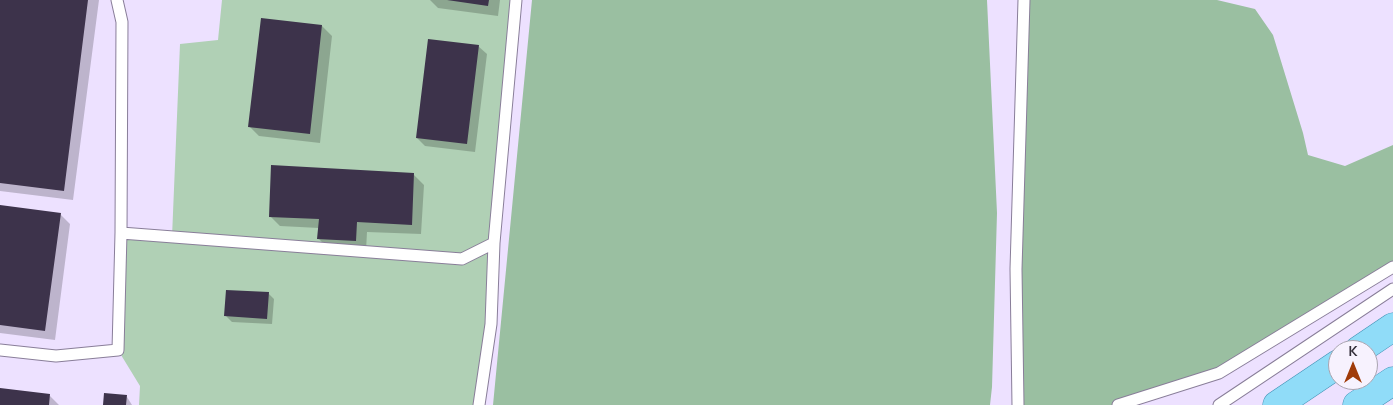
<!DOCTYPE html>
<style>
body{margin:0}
#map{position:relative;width:1393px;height:405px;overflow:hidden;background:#ede1ff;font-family:Manrope,sans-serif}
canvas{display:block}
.north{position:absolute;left:1328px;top:340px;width:50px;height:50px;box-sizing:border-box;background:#f7f2fe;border:1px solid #a9a4b0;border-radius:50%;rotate:0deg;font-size:14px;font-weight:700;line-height:20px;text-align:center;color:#342f3b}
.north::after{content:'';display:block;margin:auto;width:18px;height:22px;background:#a03b09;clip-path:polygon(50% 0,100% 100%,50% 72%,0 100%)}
</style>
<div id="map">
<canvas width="1393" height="405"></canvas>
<div class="north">K</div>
</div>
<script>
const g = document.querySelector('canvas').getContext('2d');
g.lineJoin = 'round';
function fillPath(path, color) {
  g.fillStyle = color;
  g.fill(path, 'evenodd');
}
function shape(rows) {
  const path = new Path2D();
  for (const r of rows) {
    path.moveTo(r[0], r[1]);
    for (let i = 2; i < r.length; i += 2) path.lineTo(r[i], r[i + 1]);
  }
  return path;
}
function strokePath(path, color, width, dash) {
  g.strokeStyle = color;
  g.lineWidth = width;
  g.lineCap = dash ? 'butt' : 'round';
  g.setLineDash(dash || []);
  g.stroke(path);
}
const green = shape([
 [222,0,516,0,479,405,139,405,140,386,118,350,121,233,172,237,180,44,218,40]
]);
const forest = shape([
 [532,0,987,0,997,213,992,387,990,405,493,405],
 [1024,0,1217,0,1255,9,1273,35,1303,133,1308,155,1345,166,1393,145,1393,267,1219,373,1118,405,1018,405]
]);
const shadow = shape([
 [0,0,99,0,73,200,0,191],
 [430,0,500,0,498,16,438,8],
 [262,19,322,26,332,36,320,143,259,136,249,126],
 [478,46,487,54,475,152,425,146,417,138],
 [414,175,424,185,421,234,367,232,366,251,329,249,319,239,319,228,280,226,270,216],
 [0,206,60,214,70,224,55,340,0,333],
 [268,293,274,299,272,324,232,322,226,316],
 [0,389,50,396,59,405,0,405],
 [127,397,132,405,104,405]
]);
const building = shape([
 [0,0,88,0,64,191,0,183],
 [447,0,489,0,488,6],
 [261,18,322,25,310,134,248,127],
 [428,39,479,45,467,144,416,138],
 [271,165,414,173,412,225,357,222,356,241,317,239,319,219,269,217],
 [0,205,61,213,45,331,0,325],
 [226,290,269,292,267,319,224,316],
 [0,388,50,394,49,405,0,405],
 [104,393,127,395,126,405,103,405]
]);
const lane = shape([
 [117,0,122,22,121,233],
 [0,350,56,356,118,350,121,233,462,259,494,243,516,0],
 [479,405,491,324,494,243],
 [1018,405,1016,269,1024,0],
 [1118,405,1219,373,1393,267],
 [1219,405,1393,289]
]);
const primary = shape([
 [1359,350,1393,327],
 [1277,405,1338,364],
 [1357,405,1393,381]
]);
fillPath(green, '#b0d0b5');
fillPath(forest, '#9abfa1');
fillPath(shadow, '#0003');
fillPath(building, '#3d334b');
strokePath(lane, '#897e99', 13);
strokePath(primary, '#4090b3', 29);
strokePath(lane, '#fff', 11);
strokePath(primary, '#90dcf8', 28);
</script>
